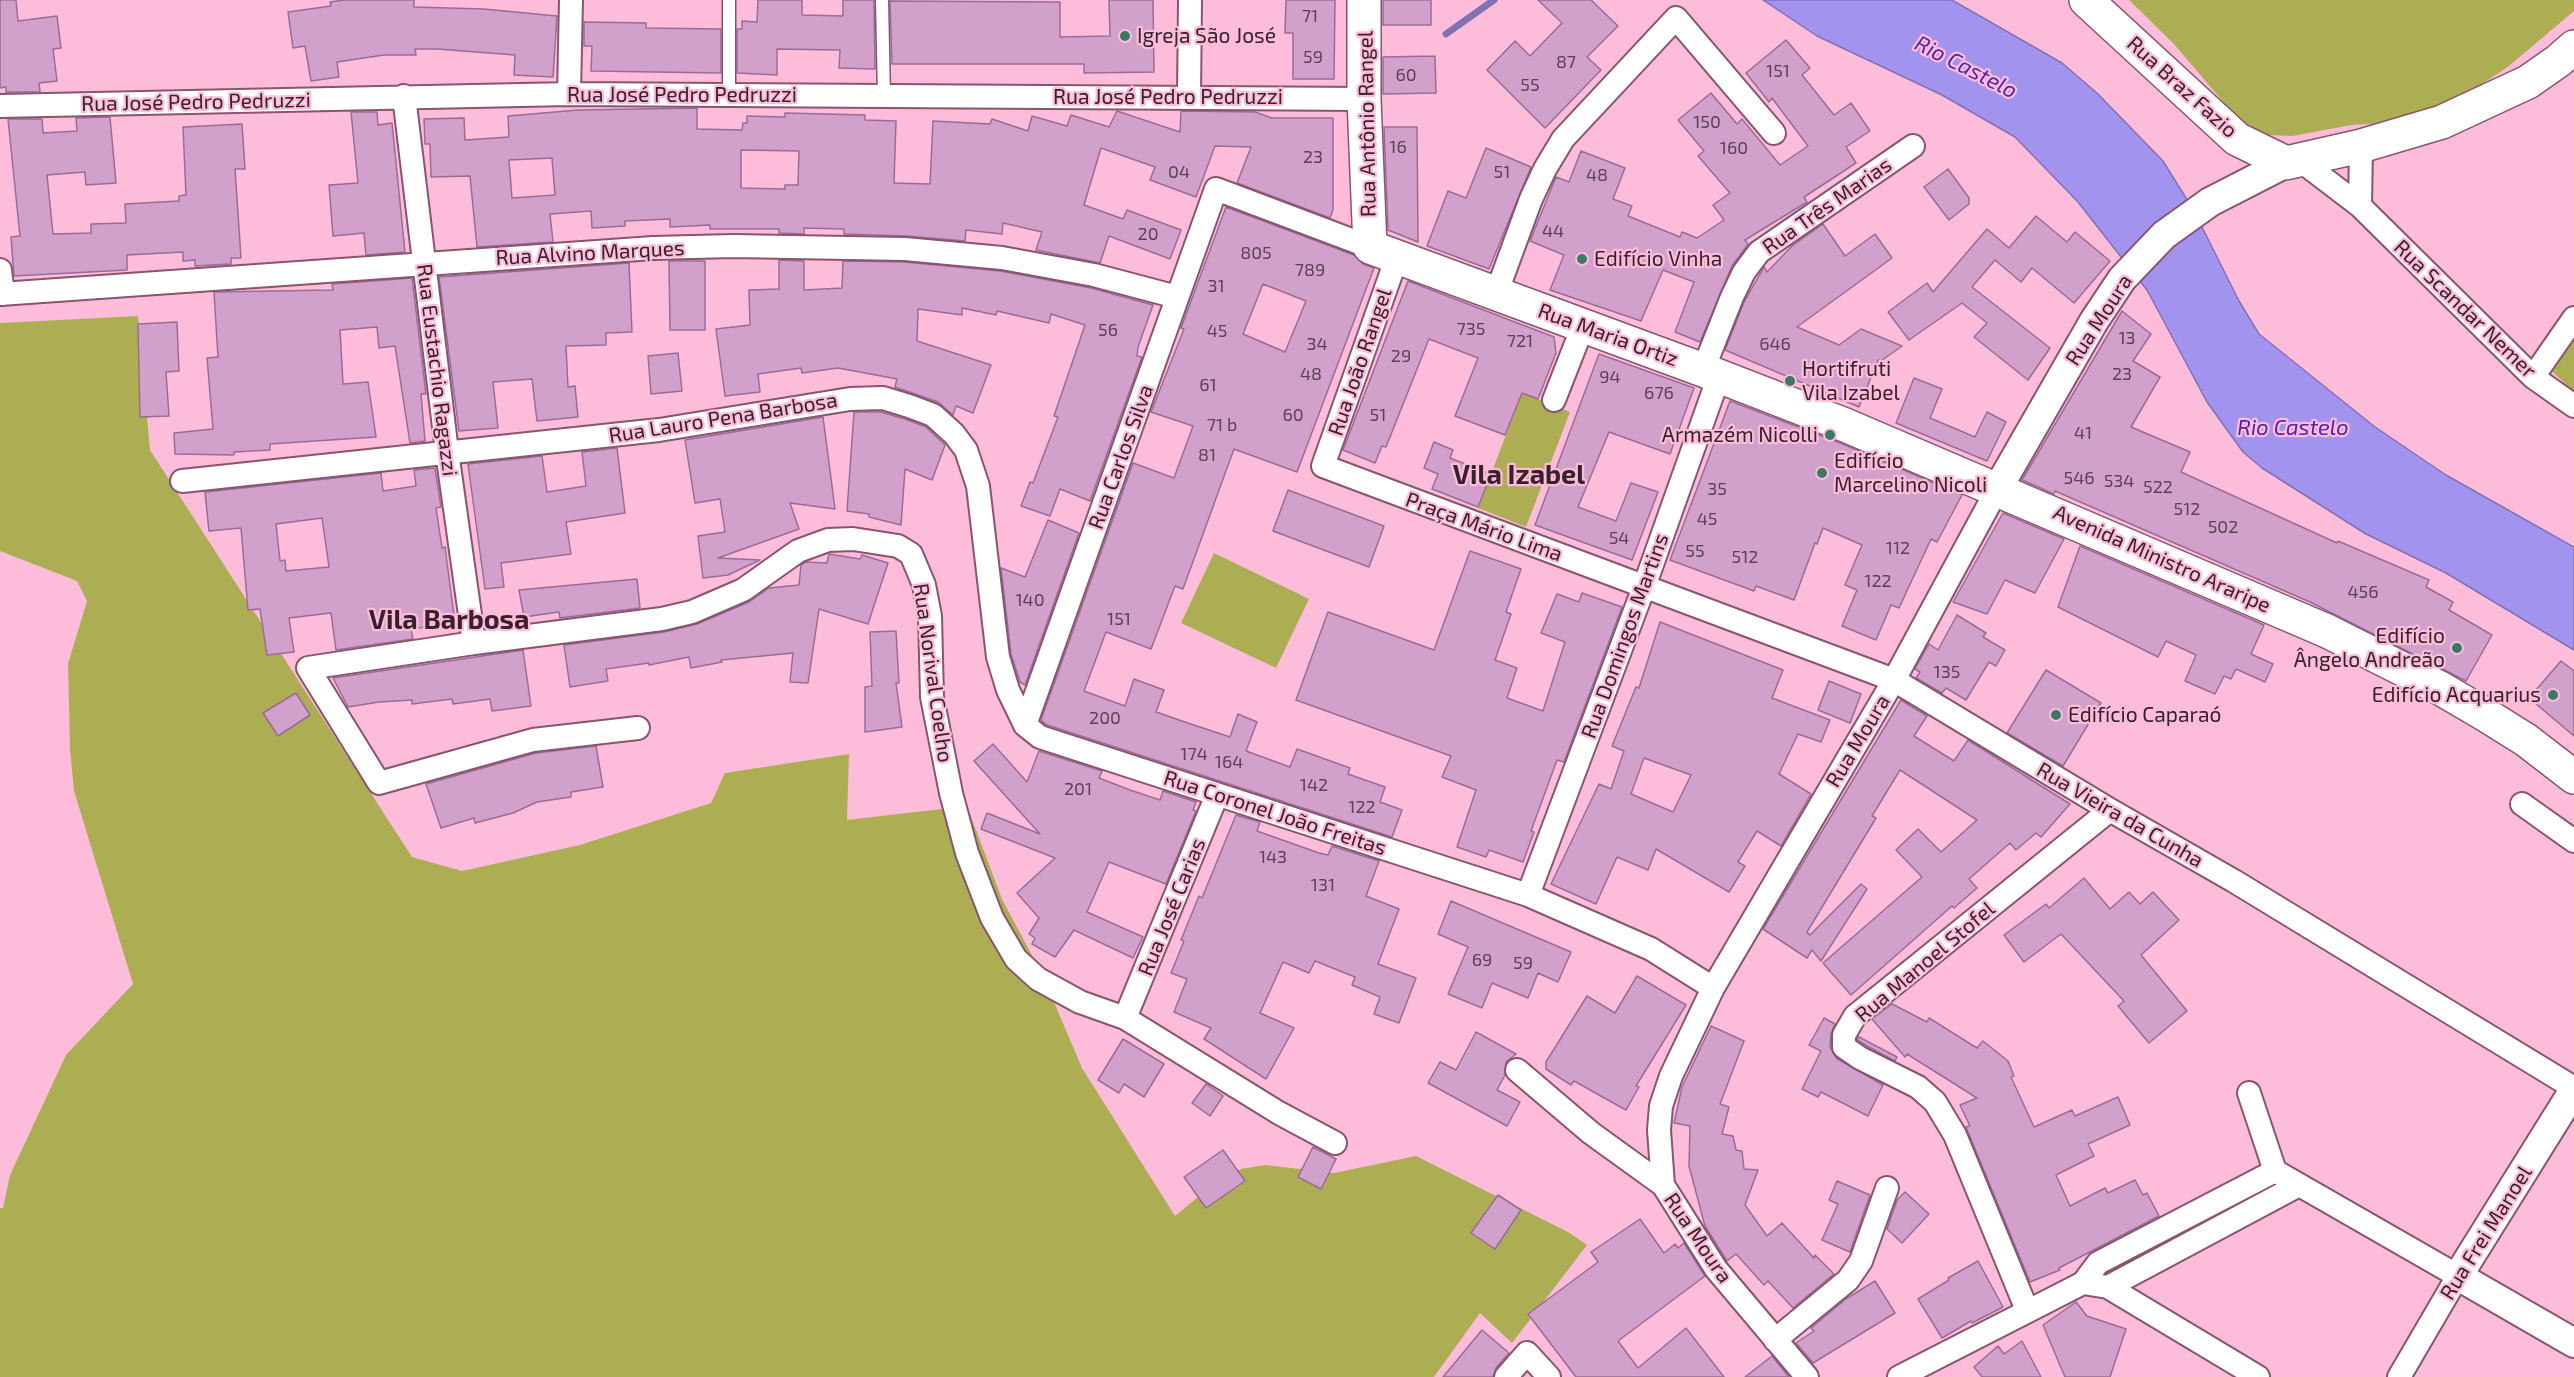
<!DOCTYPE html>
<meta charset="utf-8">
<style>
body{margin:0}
canvas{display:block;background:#fdbdda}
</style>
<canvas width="2574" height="1377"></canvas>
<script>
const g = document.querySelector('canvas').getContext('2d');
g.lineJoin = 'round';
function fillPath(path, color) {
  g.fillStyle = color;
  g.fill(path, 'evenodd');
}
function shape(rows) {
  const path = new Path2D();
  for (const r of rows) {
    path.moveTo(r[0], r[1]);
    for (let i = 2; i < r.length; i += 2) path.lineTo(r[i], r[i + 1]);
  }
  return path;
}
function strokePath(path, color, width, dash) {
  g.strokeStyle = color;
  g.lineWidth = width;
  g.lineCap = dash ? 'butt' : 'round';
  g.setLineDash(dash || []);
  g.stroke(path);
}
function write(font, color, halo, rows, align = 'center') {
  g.font = font + ' "Exo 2",sans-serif';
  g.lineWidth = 4.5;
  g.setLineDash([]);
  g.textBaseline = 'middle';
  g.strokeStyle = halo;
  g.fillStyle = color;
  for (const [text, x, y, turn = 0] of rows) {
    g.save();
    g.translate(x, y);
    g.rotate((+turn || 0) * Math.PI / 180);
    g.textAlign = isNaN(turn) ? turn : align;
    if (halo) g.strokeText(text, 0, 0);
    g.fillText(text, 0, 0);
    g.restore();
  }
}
const green = shape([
 [2129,0,2574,0,2574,11,2509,66,2439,113,2392,123,2352,125,2292,136,2267,135,2243,125,2173,43],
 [138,316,150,450,412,857,462,871,580,845,711,803,725,773,849,754,847,820,967,806,1002,899,1042,974,1082,1068,1175,1216,1215,1183,1241,1169,1265,1165,1334,1173,1416,1156,1568,1232,1587,1245,1512,1343,1480,1313,1434,1377,0,1377,0,1208,3,1208,10,1175,66,1055,133,984,74,791,70,749,68,664,87,601,77,581,0,551,0,323],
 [2574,332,2574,391,2549,369],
 [1522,393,1570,412,1526,527,1478,508],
 [1214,553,1309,599,1276,668,1181,623],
 [2276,1181,2281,1184,2112,1272,2110,1266]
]);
const water = shape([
 [1763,0,1952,0,2062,63,2097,93,2163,161,2194,211,2239,301,2259,334,2375,427,2446,475,2574,547,2574,650,2446,573,2366,534,2262,468,2243,452,2207,402,2147,290,2078,202,2015,137,1942,95,1817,36,1763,0]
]);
const stream = shape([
 [1446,34,1494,0]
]);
const building = shape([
 [0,0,16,0,18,21,57,16,61,48,53,49,57,81,39,83,40,92,6,92,6,87,0,88,0,0],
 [344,0,414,0,414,7,484,9,557,16,553,77,514,75,515,55,437,49,415,49,416,55,384,55,337,62,339,77,311,81,305,46,293,48,288,12,331,6,330,2,344,0],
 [758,0,802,0,802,15,843,16,843,0,874,0,875,69,839,68,840,50,777,49,777,75,737,73,737,29,742,29,742,21,757,22,758,0],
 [1109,0,1153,0,1154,72,1084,73,1084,64,892,64,890,1,1060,2,1060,37,1110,36,1109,0],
 [1286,0,1335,0,1334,79,1293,79,1293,33,1285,33,1286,0],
 [1383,0,1431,0,1431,25,1383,25,1383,0],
 [1538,0,1591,0,1618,26,1587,57,1601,70,1545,128,1487,70,1515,41,1530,56,1562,23,1538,0],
 [584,22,646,23,646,28,721,29,721,73,591,71,592,46,584,46,584,22],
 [1786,40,1810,68,1802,75,1834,115,1851,103,1870,131,1846,147,1856,163,1804,197,1807,202,1745,240,1748,244,1732,266,1700,342,1675,332,1694,282,1663,270,1641,321,1550,290,1564,255,1530,241,1556,177,1569,182,1581,151,1625,168,1613,199,1632,206,1628,216,1680,237,1682,232,1697,238,1724,220,1713,205,1730,193,1698,156,1704,151,1678,120,1711,93,1737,124,1742,119,1780,165,1808,146,1772,98,1769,102,1746,73,1786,40],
 [1435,56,1436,93,1383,94,1383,57,1435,56],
 [697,108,697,129,742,130,743,123,747,123,747,116,785,117,785,113,865,115,865,120,896,121,894,183,930,184,933,121,990,124,992,119,1028,131,1032,116,1067,126,1071,115,1109,127,1117,111,1180,132,1181,111,1255,112,1272,118,1333,118,1333,210,1330,218,1237,183,1251,147,1215,146,1196,197,1150,180,1155,167,1101,148,1084,205,1123,219,1127,210,1181,230,1170,259,1109,236,1100,263,1036,250,1042,232,1003,223,1002,234,966,230,965,241,906,236,844,234,844,229,804,228,804,234,779,233,779,229,710,229,710,225,670,227,670,219,625,221,625,226,592,228,591,211,550,214,553,242,477,247,470,176,431,177,430,144,425,144,424,119,464,118,465,140,509,137,508,116,578,110,697,108],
 [741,150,799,151,798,185,785,185,785,189,741,188,741,150],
 [552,158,555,195,512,198,509,160,552,158],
 [351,112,377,112,378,125,392,123,405,252,366,255,364,233,333,236,329,185,358,183,351,112],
 [110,117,116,183,86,185,85,172,47,175,53,234,91,233,91,224,126,223,125,204,179,201,179,196,186,195,183,127,242,124,245,169,235,169,241,258,231,258,231,264,195,266,195,260,183,261,183,252,127,255,127,270,14,276,11,237,20,236,8,119,42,119,43,133,77,131,76,118,110,117],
 [1384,127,1417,127,1418,242,1388,230,1384,127],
 [1486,148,1531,167,1489,269,1427,246,1448,191,1466,198,1486,148],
 [1948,169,1969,198,1969,204,1949,220,1924,187,1948,169],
 [1226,207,1354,255,1363,264,1374,268,1297,472,1234,449,1183,589,1175,586,1151,649,1106,632,1084,691,1125,706,1134,679,1164,690,1156,712,1182,721,1230,737,1238,714,1257,722,1246,751,1290,767,1297,749,1350,768,1348,774,1385,787,1380,802,1402,810,1392,837,1047,725,1041,720,1133,463,1174,478,1193,426,1151,412,1184,329,1181,328,1226,207],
 [1263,284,1306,301,1285,352,1243,334,1263,284],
 [2036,216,2067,242,2075,232,2110,261,2074,303,2032,268,2021,282,1995,260,1972,287,2050,348,2028,380,1974,337,1987,323,1962,303,1909,340,1888,312,1927,283,1933,292,1987,229,2009,248,2036,216],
 [1823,224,1845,256,1875,234,1892,258,1797,327,1839,345,1861,329,1902,346,1881,361,1878,360,1859,407,1725,350,1744,302,1764,267,1767,272,1792,246,1823,224],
 [779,260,804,261,804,290,842,288,843,261,904,262,1000,271,1091,288,1153,305,1138,347,1137,356,1142,357,1090,501,1060,489,1050,516,1021,506,1030,482,1033,483,1058,417,1054,416,1085,325,1051,314,1049,323,997,311,996,315,962,308,962,315,918,309,917,341,991,365,973,413,956,406,953,415,938,402,895,387,897,379,838,368,802,373,801,368,758,374,760,392,725,396,716,329,750,325,749,290,779,289,779,260],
 [669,261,705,261,705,330,670,330,669,261],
 [629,263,632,332,606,333,606,345,566,346,568,387,575,386,578,417,537,421,532,379,493,382,498,428,459,431,439,277,629,263],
 [412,278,426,394,421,394,425,441,410,443,395,346,379,348,377,327,340,330,343,384,368,382,376,437,270,444,270,450,234,452,234,455,175,454,174,433,213,429,207,358,218,357,214,292,333,290,332,284,412,278],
 [1408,281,1554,337,1556,353,1538,399,1522,393,1505,435,1455,416,1478,358,1429,339,1386,447,1382,446,1375,463,1343,450,1408,281],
 [2122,311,2151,334,2133,361,2160,377,2131,427,2190,452,2181,472,2337,543,2338,541,2429,580,2426,587,2453,602,2449,610,2492,635,2466,681,2310,602,2055,491,2054,494,2022,480,2122,311],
 [177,322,179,371,166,372,169,416,140,417,138,324,177,322],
 [678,353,682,391,651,394,648,356,678,353],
 [1599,354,1694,388,1670,454,1609,432,1578,507,1616,521,1631,483,1658,492,1632,560,1535,525,1599,354],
 [1914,378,1942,389,1930,418,1975,437,1987,412,2006,422,1987,461,1896,423,1914,378],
 [1730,401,1838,442,1962,495,1937,542,1931,539,1899,608,1891,605,1876,640,1842,626,1857,590,1845,585,1862,545,1823,528,1817,544,1815,543,1794,600,1756,586,1754,591,1670,560,1730,401],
 [854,412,881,412,905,419,926,427,945,445,932,480,905,469,901,525,869,517,869,514,847,511,854,412],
 [823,417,835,509,790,503,799,529,718,558,760,560,728,575,703,578,698,536,725,532,720,499,695,503,685,440,823,417],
 [1434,442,1453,450,1450,458,1491,474,1478,507,1432,489,1438,474,1424,468,1434,442],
 [617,448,625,513,566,522,571,554,501,563,504,587,485,589,468,464,542,456,547,492,586,486,582,452,617,448],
 [435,468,441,507,436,508,442,548,445,547,455,623,411,629,413,639,336,650,331,613,289,618,294,652,267,655,260,609,248,610,241,528,209,531,205,492,381,473,383,491,416,486,414,470,435,468],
 [322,518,329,567,286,571,285,560,280,561,276,524,322,518],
 [1288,490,1384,526,1369,567,1273,531,1288,490],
 [2003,513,2064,539,2035,593,2005,580,1987,614,1953,602,2003,513],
 [1048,520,1079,533,1025,685,1020,682,1011,654,1001,568,1025,577,1048,520],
 [2080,546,2264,625,2251,654,2273,664,2265,682,2236,669,2231,679,2224,676,2215,694,2185,681,2196,655,2166,641,2158,657,2058,607,2080,546],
 [1470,551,1521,569,1506,612,1511,614,1495,660,1517,668,1507,698,1543,711,1565,642,1541,633,1557,594,1579,602,1582,593,1622,607,1564,762,1557,760,1531,831,1534,832,1523,862,1489,850,1486,857,1457,847,1476,790,1442,777,1451,756,1296,700,1328,612,1434,650,1470,551],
 [829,554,860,559,862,555,888,563,868,624,819,609,808,683,790,682,793,653,721,660,722,662,691,668,689,657,649,665,649,663,606,669,608,681,570,687,564,645,664,632,697,624,749,602,769,588,799,585,801,565,806,562,827,563,829,554],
 [637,579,640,608,560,618,559,612,524,617,519,590,637,579],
 [1957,615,1986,633,1983,637,2005,650,1996,666,1989,662,1966,700,1946,688,1942,693,1916,678,1920,672,1915,669,1929,644,1938,650,1957,615],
 [1660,622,1783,670,1772,698,1830,720,1821,742,1798,734,1779,774,1811,794,1781,846,1757,831,1738,862,1745,866,1729,892,1656,849,1648,870,1617,857,1596,904,1551,884,1599,784,1611,789,1624,751,1612,746,1636,687,1639,688,1660,622],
 [1644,758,1691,775,1673,812,1631,794,1644,758],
 [896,631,899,683,896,683,902,727,865,732,865,687,872,686,870,632,896,631],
 [523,650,531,706,492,711,490,699,453,704,452,699,412,704,412,700,379,702,348,707,333,678,523,650],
 [2561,661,2574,671,2574,736,2529,698,2561,661],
 [2046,670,2101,703,2063,766,2007,733,2046,670],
 [1829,681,1861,694,1850,723,1818,710,1829,681],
 [296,693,310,715,278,736,263,713,296,693],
 [1901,700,1927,716,1914,736,1954,761,1968,740,2070,804,2041,837,2036,833,2016,850,2010,843,1969,879,1977,888,1954,908,1952,906,1851,995,1823,963,1922,877,1896,850,1918,829,1941,852,1977,820,1900,770,1872,816,1876,818,1807,932,1810,935,1861,884,1867,889,1821,961,1812,950,1807,958,1763,929,1901,700],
 [993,744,1027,782,1039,751,1102,771,1099,778,1130,790,1160,800,1163,791,1196,802,1193,810,1196,811,1166,884,1109,862,1087,912,1143,937,1133,958,1074,930,1055,957,1032,944,1035,938,1029,934,1039,918,1017,893,1055,858,981,829,987,813,1040,834,974,761,993,744],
 [596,746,603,787,571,792,571,797,537,802,513,813,475,823,474,818,441,828,426,784,536,753,596,746],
 [1236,815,1260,822,1257,831,1319,853,1328,855,1332,846,1379,861,1366,896,1399,909,1378,964,1416,978,1399,1023,1374,1014,1380,997,1352,985,1355,977,1315,961,1309,973,1283,962,1260,1013,1294,1028,1266,1079,1204,1039,1211,1028,1174,1012,1187,979,1171,973,1184,941,1181,940,1199,896,1202,898,1236,815],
 [2084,878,2110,909,2129,892,2140,904,2153,892,2179,920,2141,955,2187,1011,2149,1043,2118,1006,2124,1001,2061,934,2024,962,2004,935,2046,904,2049,908,2084,878],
 [1451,901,1571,952,1558,982,1538,973,1528,998,1492,983,1482,1008,1448,994,1468,947,1438,934,1451,901],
 [1637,976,1686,1005,1636,1086,1639,1087,1626,1110,1574,1081,1571,1085,1546,1069,1546,1062,1587,996,1615,1013,1637,976],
 [1892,1004,1927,1022,1929,1018,1977,1048,1983,1041,2008,1061,2014,1076,2011,1077,2034,1127,2072,1110,2075,1116,2118,1097,2130,1125,2088,1144,2094,1156,2056,1175,2070,1206,2105,1188,2108,1193,2135,1180,2143,1195,2147,1193,2159,1216,2059,1268,2060,1270,2030,1282,1966,1127,1970,1126,1960,1105,1977,1098,1907,1054,1905,1057,1872,1019,1892,1004],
 [1824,1018,1835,1024,1831,1034,1830,1047,1836,1058,1883,1085,1868,1116,1821,1092,1818,1097,1802,1089,1821,1051,1809,1045,1824,1018],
 [1711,1026,1744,1041,1720,1104,1729,1107,1722,1134,1733,1136,1736,1150,1742,1151,1744,1169,1758,1170,1745,1205,1767,1236,1782,1223,1814,1258,1815,1255,1834,1274,1793,1308,1768,1281,1764,1285,1736,1254,1727,1261,1705,1226,1689,1166,1690,1126,1674,1123,1682,1087,1711,1026],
 [1476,1032,1516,1054,1506,1062,1505,1075,1497,1090,1520,1102,1507,1126,1428,1083,1440,1062,1456,1070,1476,1032],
 [1859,1037,1897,1057,1895,1061,1867,1046,1857,1040,1859,1037],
 [1123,1039,1164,1064,1144,1097,1124,1084,1119,1093,1098,1080,1123,1039],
 [1206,1084,1223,1096,1210,1116,1192,1103,1206,1084],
 [1313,1147,1336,1159,1321,1189,1298,1177,1313,1147],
 [1223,1150,1245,1181,1206,1208,1184,1177,1223,1150],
 [1837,1181,1870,1195,1850,1252,1822,1240,1838,1204,1829,1200,1837,1181],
 [1905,1192,1929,1214,1902,1243,1887,1229,1897,1200,1905,1192],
 [1498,1195,1521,1210,1495,1249,1471,1233,1498,1195],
 [1640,1219,1664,1253,1675,1244,1678,1248,1684,1243,1705,1276,1618,1341,1638,1368,1686,1328,1724,1377,1576,1377,1528,1314,1598,1262,1591,1252,1640,1219],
 [1978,1261,2003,1307,1972,1323,1971,1321,1942,1338,1918,1299,1949,1280,1948,1278,1978,1261],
 [1875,1281,1895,1313,1813,1363,1796,1343,1814,1331,1811,1328,1846,1299,1875,1281],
 [2076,1302,2087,1316,2126,1329,2110,1377,2065,1377,2043,1325,2076,1302],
 [1482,1330,1509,1353,1496,1368,1493,1377,1443,1377,1482,1330],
 [2022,1341,2041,1377,1982,1377,1974,1367,1998,1346,2004,1354,2022,1341],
 [1772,1356,1789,1377,1745,1377,1772,1356]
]);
const service = shape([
 [729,0,729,96],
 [882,0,884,97]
]);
const minor = shape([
 [569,94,571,0],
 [404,96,447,452,474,643],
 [1189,97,1190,0],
 [0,106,569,94,1364,99],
 [2301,161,2360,206,2533,377,2574,406],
 [2360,206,2361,146],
 [1397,257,1323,466,1894,680,2110,810,2234,881,2574,1088],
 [0,270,3,294],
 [0,294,653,248,733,246,905,249,1002,258,1094,275,1177,297],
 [1496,294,1531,199,1545,169,1563,139,1676,18,1774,133],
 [1703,370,1732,297,1744,272,1759,252,1913,146],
 [2533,377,2574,318],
 [1554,400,1583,326],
 [182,481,659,430,850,399,883,398,909,406,933,415,954,434,966,450,978,486,998,657,1008,690,1025,725,1040,737,1528,895,1651,949,1713,988],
 [1025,725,1216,189,1370,247],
 [638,728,533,740,379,783,308,668,474,643,662,619,692,612,743,590,798,551,828,540,853,539,898,546,911,554,924,585,930,616,932,697,951,793,967,853,992,918,1016,959,1038,979,1080,1002,1125,1018,1279,1113,1335,1143],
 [2522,804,2574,841],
 [1528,895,1644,587,1719,376],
 [1125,1018,1217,795],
 [1517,1070,1591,1133,1663,1185],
 [2249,1093,2275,1171],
 [2083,1283,2108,1287,2299,1185],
 [2108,1287,2258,1377],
 [2027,1310,1955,1135,1935,1102,1918,1087,1860,1058,1844,1047,1844,1035,1855,1016,2110,810],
 [1775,1340,1848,1280,1861,1261,1887,1188],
 [1506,1377,1527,1353,1549,1377],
 [1807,1377,1716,1269,1663,1185,1659,1130,1661,1106,1671,1076,1713,988,1894,680,1998,488],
 [1899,1377,2083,1283,2098,1263,2275,1171,2458,1276,2399,1377]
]);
const tertiary = shape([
 [1998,488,2094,321,2122,279,2164,235,2210,202,2286,163],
 [2574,1090,2458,1276,2574,1343]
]);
const secondary = shape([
 [1364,0,1364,99,1370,247,1703,370,1845,425,2327,631,2440,688,2486,715,2526,740,2574,777],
 [2086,0,2237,139,2286,163,2361,146,2442,122,2528,82,2558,61,2574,47]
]);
const markers = [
 [1125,36,6,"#3b7965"],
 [1582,259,6,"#3b7965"],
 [1790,381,6,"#3b7965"],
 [1830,435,6,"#3b7965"],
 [1822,473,6,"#3b7965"],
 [2457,648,6,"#3b7965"],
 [2553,695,6,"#3b7965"],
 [2056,715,6,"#3b7965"]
];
const numberNames = [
 ["71",1310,16],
 ["59",1313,57],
 ["87",1566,62],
 ["151",1778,71],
 ["60",1406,75],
 ["55",1530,85],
 ["150",1707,122],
 ["16",1398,147],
 ["160",1734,148],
 ["23",1313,157],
 ["04",1179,172],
 ["51",1502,172],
 ["48",1597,175],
 ["44",1553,231],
 ["20",1148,234],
 ["805",1256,253],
 ["789",1310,270],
 ["31",1216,286],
 ["735",1471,329],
 ["56",1108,330],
 ["45",1217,331],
 ["13",2127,338],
 ["721",1520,341],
 ["34",1317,344],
 ["646",1775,344],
 ["29",1401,356],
 ["48",1311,374],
 ["23",2122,374],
 ["94",1610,377],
 ["61",1208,385],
 ["676",1659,393],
 ["60",1293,415],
 ["51",1378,415],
 ["71 b",1222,425],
 ["41",2083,433],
 ["81",1207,455],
 ["546",2079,478],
 ["534",2119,481],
 ["522",2158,487],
 ["35",1717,489],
 ["512",2187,509],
 ["45",1707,519],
 ["502",2223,527],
 ["54",1619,538],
 ["112",1898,548],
 ["55",1695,551],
 ["512",1745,557],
 ["122",1878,581],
 ["456",2363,592],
 ["140",1030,600],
 ["151",1119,619],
 ["135",1947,672],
 ["200",1105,718],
 ["174",1194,754],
 ["164",1229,762],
 ["142",1314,785],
 ["201",1078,789],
 ["122",1362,807],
 ["143",1273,857],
 ["131",1323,885],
 ["69",1482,960],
 ["59",1523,963]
];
const poiNames = [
 ["Igreja São José",1137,36],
 ["Edifício Vinha",1594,259],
 ["Hortifruti",1802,369],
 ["Vila Izabel",1802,393],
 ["Armazém Nicolli",1818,435,"right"],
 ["Edifício",1834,461],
 ["Marcelino Nicoli",1834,485],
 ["Edifício",2445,636,"right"],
 ["Ângelo Andreão",2445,660,"right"],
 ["Edifício Acquarius",2541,695,"right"],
 ["Edifício Caparaó",2068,715]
];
const streetNames = [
 ["Rua Braz Fazio",2182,87,42],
 ["Rua José Pedro Pedruzzi",682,95],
 ["Rua José Pedro Pedruzzi",1168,97],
 ["Rua José Pedro Pedruzzi",196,102,-1],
 ["Rua Antônio Rangel",1367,124,-91],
 ["Rua Três Marias",1827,206,-35],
 ["Rua Alvino Marques",590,253,-3],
 ["Rua Scandar Nemer",2465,309,44],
 ["Rua Moura",2099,320,-57],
 ["Rua Maria Ortiz",1608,335,20],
 ["Rua João Rangel",1360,362,-71],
 ["Rua Eustachio Ragazzi",437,370,83],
 ["Rua Lauro Pena Barbosa",723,418,-9],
 ["Rua Carlos Silva",1121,457,-70],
 ["Praça Mário Lima",1484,527,20],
 ["Avenida Ministro Araripe",2162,559,24],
 ["Rua Domingos Martins",1625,636,-70],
 ["Rua Norival Coelho",933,673,82],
 ["Rua Moura",1858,741,-59],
 ["Rua Coronel João Freitas",1275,813,18],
 ["Rua Vieira da Cunha",2120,815,30],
 ["Rua José Carias",1172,907,-68],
 ["Rua Manoel Stofel",1925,962,-40],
 ["Rua Frei Manoel",2486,1233,-58],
 ["Rua Moura",1698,1238,56]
];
const waterNames = [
 ["Rio Castelo",1966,67,27],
 ["Rio Castelo",2293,428]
];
const districtNames = [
 ["Vila Izabel",1519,475],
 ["Vila Barbosa",449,620]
];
fillPath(green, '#adae54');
fillPath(water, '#a293ef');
strokePath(water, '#8271b4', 1.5);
strokePath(stream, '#8271b4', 7);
fillPath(building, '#d1a1cc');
strokePath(building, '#9a6c95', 1.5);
strokePath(service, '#8a536e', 15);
strokePath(minor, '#8a536e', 26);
strokePath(tertiary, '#8a536e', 32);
strokePath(secondary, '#8a536e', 36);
strokePath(service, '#fff', 12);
strokePath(minor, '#fff', 22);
strokePath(tertiary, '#fff', 28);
strokePath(secondary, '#fff', 33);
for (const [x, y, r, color] of markers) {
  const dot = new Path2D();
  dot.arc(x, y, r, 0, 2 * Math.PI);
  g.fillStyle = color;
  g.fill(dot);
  strokePath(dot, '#fdbdda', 2);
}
write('18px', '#5e4154', null, numberNames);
write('21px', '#38212c', '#fdbdda', poiNames, 'left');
write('21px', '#38212c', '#fdbdda', streetNames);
write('italic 22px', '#5024ab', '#fdbdda', waterNames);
write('bold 27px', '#38212c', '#fdbdda', districtNames);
</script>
